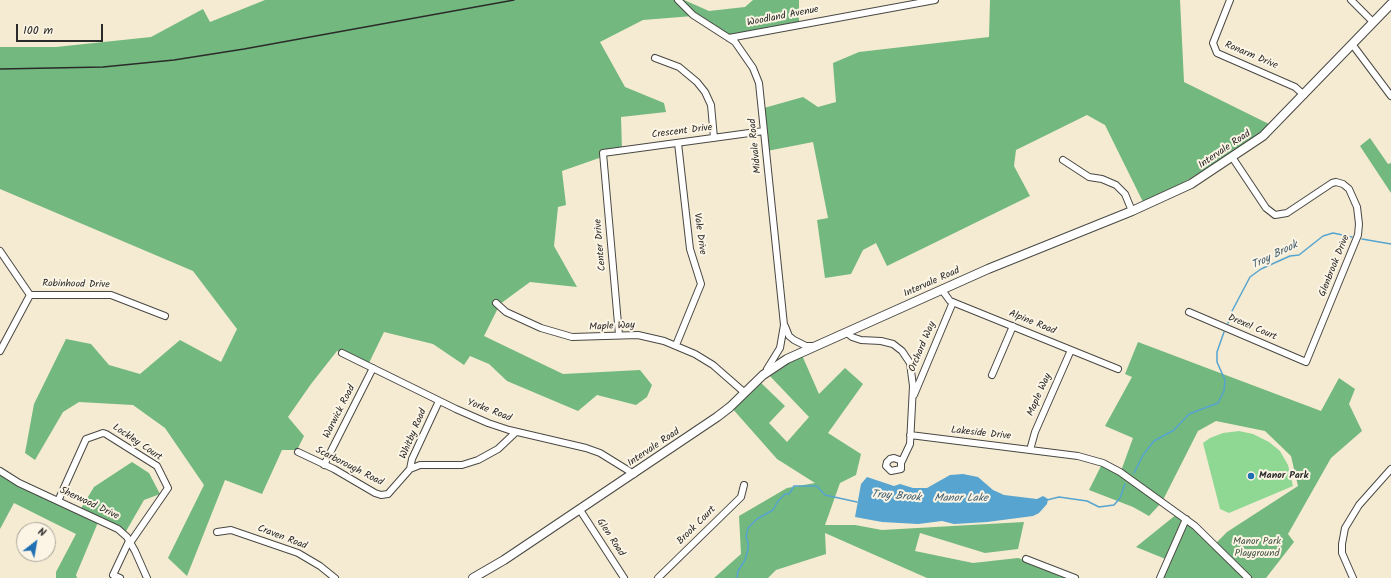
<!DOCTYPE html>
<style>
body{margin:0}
#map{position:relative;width:1391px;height:578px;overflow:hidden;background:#f4ebd2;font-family:Kalam,sans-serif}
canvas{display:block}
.north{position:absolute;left:16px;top:522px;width:40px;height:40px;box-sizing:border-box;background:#fcf5e5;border:1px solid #a8a49b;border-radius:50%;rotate:31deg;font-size:11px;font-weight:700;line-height:16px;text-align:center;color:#2b2b2b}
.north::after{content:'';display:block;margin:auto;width:14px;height:18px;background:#1f6fb2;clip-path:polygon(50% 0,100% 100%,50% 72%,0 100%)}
.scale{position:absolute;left:16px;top:24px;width:87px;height:18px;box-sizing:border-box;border:2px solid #2b2b2b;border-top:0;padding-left:5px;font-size:12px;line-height:14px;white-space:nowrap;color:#2b2b2b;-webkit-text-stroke:3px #fcf5e5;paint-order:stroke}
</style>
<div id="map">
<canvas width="1391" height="578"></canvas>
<div class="north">N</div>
<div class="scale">100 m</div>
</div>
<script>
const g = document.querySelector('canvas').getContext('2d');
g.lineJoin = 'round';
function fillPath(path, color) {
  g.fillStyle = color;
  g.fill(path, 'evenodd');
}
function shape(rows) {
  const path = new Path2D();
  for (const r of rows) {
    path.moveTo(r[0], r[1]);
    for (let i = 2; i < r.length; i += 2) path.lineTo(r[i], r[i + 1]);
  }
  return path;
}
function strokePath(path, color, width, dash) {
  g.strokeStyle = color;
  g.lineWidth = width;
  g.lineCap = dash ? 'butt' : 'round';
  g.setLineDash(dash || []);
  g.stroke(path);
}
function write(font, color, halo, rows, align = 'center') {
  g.font = font + ' Kalam,sans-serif';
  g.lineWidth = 4;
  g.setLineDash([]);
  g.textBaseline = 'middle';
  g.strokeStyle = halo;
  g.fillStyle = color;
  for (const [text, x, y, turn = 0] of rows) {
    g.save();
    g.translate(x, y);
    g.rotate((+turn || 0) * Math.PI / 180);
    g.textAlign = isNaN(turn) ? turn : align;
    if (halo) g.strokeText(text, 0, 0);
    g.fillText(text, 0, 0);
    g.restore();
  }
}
const green = shape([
 [1239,431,1253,434,1269,442,1280,451,1288,465,1293,486,1229,513,1220,509,1203,443,1210,438,1223,433]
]);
const forest = shape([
 [265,0,684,0,709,11,745,7,753,0,799,0,799,26,732,39,693,16,643,20,600,42,625,87,664,103,666,112,621,117,622,150,562,171,566,205,558,207,554,246,577,287,530,282,500,304,484,336,563,374,640,370,652,385,647,397,636,405,597,395,578,411,507,381,489,364,470,356,464,365,433,344,384,332,368,365,337,351,311,384,288,417,304,436,297,450,282,450,262,494,225,480,187,576,168,558,204,485,165,428,133,405,79,402,63,412,35,460,25,453,34,404,66,339,91,344,109,365,140,374,180,340,221,362,237,329,193,271,0,189,0,47,56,47,151,37,203,9,210,22],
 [990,0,1180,0,1184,82,1275,127,1145,206,1105,125,1087,115,1016,150,1014,166,1030,196,887,266,876,243,863,250,851,274,825,278,817,220,828,218,813,142,767,151,764,108,803,97,818,107,836,102,833,63,859,52,989,37],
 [1370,138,1388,164,1391,163,1391,193,1360,146],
 [1138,342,1321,411,1339,378,1355,389,1349,404,1362,431,1331,458,1288,534,1294,542,1266,578,1159,578,1168,560,1136,547,1177,514,1215,544,1227,532,1298,486,1291,456,1265,431,1216,421,1198,431,1162,502,1149,516,1133,507,1089,490,1103,462,1121,471,1133,438,1105,426,1132,377,1125,374],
 [801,353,819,394,845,368,863,384,828,433,861,454,856,475,840,483,825,525,855,525,882,530,1024,522,1018,549,985,553,920,533,915,551,973,563,1018,558,1077,578,927,578,825,533,826,554,776,570,768,578,714,578,741,554,739,516,787,488,815,483,777,459,731,407,758,380,785,406,769,423,787,442,809,417,768,374],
 [132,462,149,473,160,494,144,500,125,533,99,520,76,575,77,578,56,578,56,572,76,534,14,503,0,529,0,468,3,473,80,510,94,487]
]);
const water = shape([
 [963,474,978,477,993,490,1004,495,1037,499,1043,496,1048,499,1047,504,1039,513,1033,516,987,522,954,524,942,521,918,524,882,522,855,517,861,484,867,477,894,486,900,484,913,488,927,488,950,475]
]);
const stream = shape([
 [1362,239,1391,244],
 [1228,323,1231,313,1250,277,1261,269,1290,256,1299,255,1323,236,1333,233,1352,237],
 [1134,473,1143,455,1154,441,1174,430,1189,414,1218,403,1224,391,1225,380,1217,362,1217,352,1224,332],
 [1047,500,1059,497,1087,501,1099,507,1114,505,1120,498,1125,484],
 [737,578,738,571,745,560,748,549,748,542,746,537,748,528,757,519,773,510,778,501,785,494,789,494,794,486,817,486,825,495,857,502]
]);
const minor = shape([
 [678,0,693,15,735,42,753,68,759,83,784,325,780,348,767,369],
 [1230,0,1213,43,1217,53,1295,87,1304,95],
 [1351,0,1373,22],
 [729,38,935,0],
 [1352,44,1391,96],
 [655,58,679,67,697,82,705,92,711,105,714,138],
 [1063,160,1089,177,1102,179,1116,185,1125,194,1132,211],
 [0,251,30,295],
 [942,290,950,301,1118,369],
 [30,295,111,295,165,316],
 [496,303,506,312,541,328,572,337,638,335,664,341,695,354,713,365,745,393],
 [1189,312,1306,362,1358,235,1359,224,1357,207,1349,189,1343,184,1336,182,1332,183,1287,213,1275,215,1266,208,1232,157],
 [785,326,789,336,794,340,806,346,812,346],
 [847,333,852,337,861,340,881,341,893,344,902,351,910,363,913,386,910,444,902,461,901,463,901,469,891,471,886,466,887,462,890,459,894,458,902,461],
 [619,335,603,153,764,131],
 [676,345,701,284,690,249,678,143],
 [0,351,30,295],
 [342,353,456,409,488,423,509,430,586,448,600,453,634,474],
 [992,375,1013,326],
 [914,395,953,302],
 [910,435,1078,456,1103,463,1120,472,1195,526,1248,578],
 [1030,450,1035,432,1071,350],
 [298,452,334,469,375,493,381,495,388,494,410,469,412,459,439,401],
 [324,465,373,368],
 [410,469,420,465,462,465,478,460,498,449,516,432],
 [0,471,19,483,118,529,127,537,135,551,147,578],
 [58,501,86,439,103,433,106,434,157,466,168,488,130,543],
 [580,510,624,578],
 [217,532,231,530,298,553,320,566,335,578],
 [1026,559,1075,578],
 [120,578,113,575,129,541],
 [658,578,741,497,744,485],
 [1160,578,1186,519],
 [1353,578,1342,553,1342,544,1345,528,1359,505,1391,469]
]);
const tertiary = shape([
 [473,578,504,560,717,417,730,407,763,375,787,359,988,269,1132,211,1191,184,1263,136,1391,4]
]);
const rail = shape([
 [0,69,103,67,174,60,244,49,514,0]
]);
const markers = [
 [1251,476,4,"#1f6fb2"]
];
const streetNames = [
 ["Woodland Avenue",783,17,-11],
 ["Ronarm Drive",1251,56,23],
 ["Crescent Drive",682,132,-7],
 ["Midvale Road",756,146,-96],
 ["Intervale Road",1225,150,-34],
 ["Vale Drive",699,234,82],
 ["Center Drive",601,245,-95],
 ["Glenbrook Drive",1335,266,-68],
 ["Intervale Road",932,283,-24],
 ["Robinhood Drive",76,285,1],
 ["Alpine Road",1032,323,22],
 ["Maple Way",612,327,-3],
 ["Drexel Court",1252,328,23],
 ["Orchard Way",923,347,-67],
 ["Maple Way",1040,395,-66],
 ["Yorke Road",489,411,21],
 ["Warwick Road",340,412,-63],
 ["Whitby Road",414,434,-67],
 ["Lakeside Drive",981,434,6],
 ["Lockley Court",137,443,34],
 ["Intervale Road",654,448,-34],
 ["Scarborough Road",349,467,27],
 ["Sherwood Drive",89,504,25],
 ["Brook Court",697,526,-45],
 ["Craven Road",282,538,21],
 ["Glen Road",610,538,57]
];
const poiNames = [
 ["Manor Park",1259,476]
];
const parkNames = [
 ["Manor Park",1257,542],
 ["Playground",1257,554]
];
const waterNames = [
 ["Troy Brook",1275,256,-26],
 ["Troy Brook",896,497,4],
 ["Manor Lake",961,499]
];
fillPath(green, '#8fd894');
fillPath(forest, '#73b87e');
fillPath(water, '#56a4cf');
strokePath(stream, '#56a4cf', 1.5);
strokePath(minor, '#494844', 8);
strokePath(tertiary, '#494844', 10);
strokePath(minor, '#fff', 6);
strokePath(tertiary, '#fff', 8);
strokePath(rail, '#2b2b2b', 1.5);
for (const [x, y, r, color] of markers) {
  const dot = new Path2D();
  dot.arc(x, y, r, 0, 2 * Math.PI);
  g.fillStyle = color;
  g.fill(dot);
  strokePath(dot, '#fcf5e5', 1.5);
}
write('10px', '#2b2b2b', '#fcf5e5', streetNames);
write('bold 10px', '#2b2b2b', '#fcf5e5', poiNames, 'left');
write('10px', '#445645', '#fcf5e5', parkNames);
write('italic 11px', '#3c5b6d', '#fcf5e5', waterNames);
</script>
